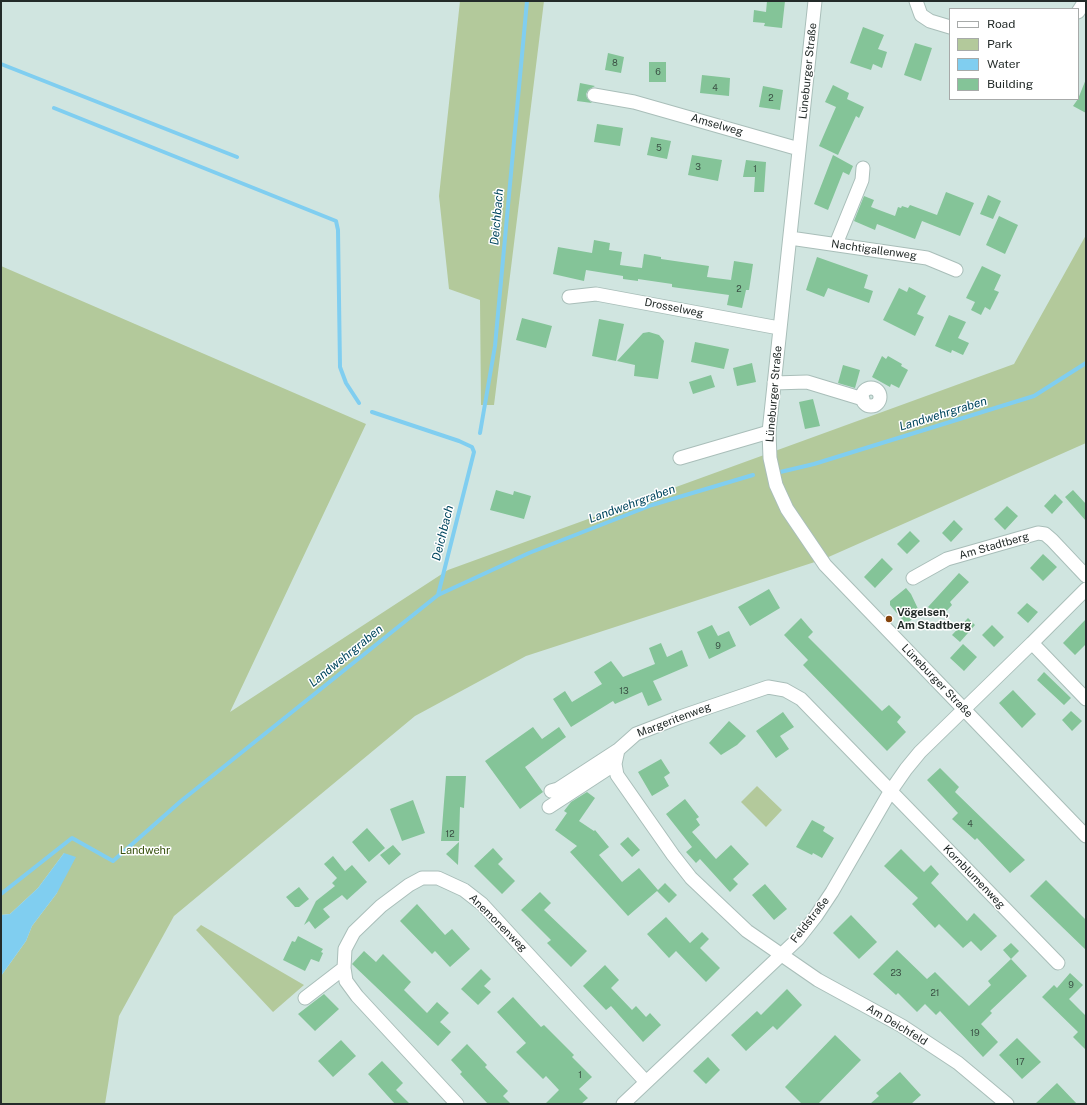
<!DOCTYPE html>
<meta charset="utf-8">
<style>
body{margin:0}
#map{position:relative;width:1087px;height:1105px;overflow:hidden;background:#d0e5e0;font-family:"Public Sans",sans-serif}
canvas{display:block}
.frame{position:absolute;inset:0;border:2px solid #232b29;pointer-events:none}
.legend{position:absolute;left:949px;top:8px;width:130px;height:92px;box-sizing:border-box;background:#fff;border:1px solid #a7aaa9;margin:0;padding:5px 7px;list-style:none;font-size:12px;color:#232b29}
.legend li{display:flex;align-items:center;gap:8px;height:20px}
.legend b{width:20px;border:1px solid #a7aaa9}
</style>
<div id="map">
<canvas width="1087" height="1105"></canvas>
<div class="frame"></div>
<ul class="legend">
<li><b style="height:5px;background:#fff"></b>Road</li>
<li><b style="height:11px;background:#b3c99b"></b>Park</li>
<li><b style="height:11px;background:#80cef0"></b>Water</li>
<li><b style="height:11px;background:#84c498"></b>Building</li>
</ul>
</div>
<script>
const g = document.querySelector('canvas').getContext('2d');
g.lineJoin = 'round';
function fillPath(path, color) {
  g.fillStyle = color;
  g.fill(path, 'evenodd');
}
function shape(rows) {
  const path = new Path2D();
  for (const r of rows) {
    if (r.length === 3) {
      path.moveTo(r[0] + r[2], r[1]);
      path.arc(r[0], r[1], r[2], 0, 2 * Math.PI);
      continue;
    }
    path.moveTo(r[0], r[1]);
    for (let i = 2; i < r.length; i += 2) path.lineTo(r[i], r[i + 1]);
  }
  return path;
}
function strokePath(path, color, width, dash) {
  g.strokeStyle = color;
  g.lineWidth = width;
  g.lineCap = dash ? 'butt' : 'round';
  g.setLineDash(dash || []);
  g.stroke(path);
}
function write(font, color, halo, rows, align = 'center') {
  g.font = font + ' "Public Sans",sans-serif';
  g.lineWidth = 3;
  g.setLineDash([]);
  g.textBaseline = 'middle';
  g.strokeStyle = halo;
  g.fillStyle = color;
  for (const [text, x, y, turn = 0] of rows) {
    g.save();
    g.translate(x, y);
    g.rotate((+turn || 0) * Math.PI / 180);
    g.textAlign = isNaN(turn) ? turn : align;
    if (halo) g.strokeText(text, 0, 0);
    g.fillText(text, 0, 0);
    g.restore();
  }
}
const green = shape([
 [460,1,544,1,494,405,481,405,480,300,449,289,439,196],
 [1086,235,1086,443,824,559,526,656,415,716,174,916,119,1016,105,1104,1,1104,1,976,26,941,32,926,57,893,64,853,38,888,10,914,1,915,1,266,366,424,230,712,448,570,1014,364],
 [757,786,782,810,766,827,741,802],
 [201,925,304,985,273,1012,196,930]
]);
const water = shape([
 [64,853,76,857,57,893,32,926,26,941,1,976,1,915,10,914,38,888]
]);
const stream = shape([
 [1,64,237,157],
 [54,108,336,221,338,230,340,367,346,383,359,403],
 [372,412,459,441,472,447,474,452,438,595],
 [480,433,495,346,527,1],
 [776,473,814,464,1034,396,1086,363],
 [1,894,72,838,113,861,181,801,438,595,529,553,652,505,753,475]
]);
const building = shape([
 [767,1,785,1,782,28,764,26,765,23,753,22,754,10,766,12],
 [863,27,884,35,878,49,887,52,882,68,873,64,871,70,850,63],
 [915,43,932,48,921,81,904,75],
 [608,53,624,57,621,73,605,70],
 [649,62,666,62,666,82,649,82],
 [702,75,730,78,729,96,700,93],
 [1086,79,1086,113,1073,106,1078,99],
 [580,83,595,86,588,90,586,94,587,98,592,103,577,101],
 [833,85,849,93,847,99,864,107,859,118,856,116,838,155,819,146,836,107,825,102],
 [763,86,783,90,780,110,759,107],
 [597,124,623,128,620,146,594,142],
 [651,137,671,141,667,159,647,155],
 [692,155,722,160,718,181,688,175],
 [833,155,853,166,849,175,843,172,828,210,814,204],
 [746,160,766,162,764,192,754,192,755,177,743,177],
 [946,192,974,203,960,236,922,221,915,239,877,224,875,230,854,221,864,196,874,200,871,207,895,216,898,207,901,208,902,206,908,208,910,205,937,215],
 [988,195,1001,201,993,219,980,214],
 [999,216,1018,225,1005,254,986,245],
 [594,240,610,243,609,250,622,252,620,265,642,268,644,254,661,257,661,259,709,266,707,277,731,280,734,261,753,264,749,290,746,290,742,308,727,305,729,295,672,287,672,284,638,279,638,281,623,279,623,276,586,270,584,281,553,274,558,247,592,253],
 [817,257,868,275,864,288,873,291,869,303,828,288,824,297,806,290],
 [982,266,1001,275,994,290,999,292,990,310,985,307,981,315,971,310,975,302,966,298],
 [909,287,926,296,917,314,924,317,915,336,883,320,899,288,907,292],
 [949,315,966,322,958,338,969,343,963,355,952,350,951,353,935,346],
 [522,318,552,326,546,348,516,340],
 [599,319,624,324,616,361,592,356],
 [649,332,659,335,664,341,658,379,634,376,635,365,617,361,643,333],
 [695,342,729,349,724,369,691,362],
 [882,356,886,359,888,356,902,364,901,366,908,370,899,388,891,384,890,387,872,377],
 [752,363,756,382,737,386,733,368],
 [843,365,860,370,855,388,838,383],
 [711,375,715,387,693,394,689,382],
 [813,399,820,426,805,429,799,402],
 [496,490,513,495,514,491,531,496,524,519,490,510],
 [1073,490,1086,504,1086,521,1065,497],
 [1055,494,1063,502,1052,514,1044,506],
 [1007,506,1018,516,1005,530,994,519],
 [954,520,963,529,951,542,942,533],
 [910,531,920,541,907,554,897,544],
 [1043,554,1057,567,1043,581,1030,568],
 [882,558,893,569,875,588,864,577],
 [959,573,969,582,950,602,952,605,940,618,928,607],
 [906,588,911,594,920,613,906,624,890,605,890,601],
 [769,589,780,608,750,626,738,607],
 [1027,603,1038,612,1028,623,1017,613],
 [801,618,813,632,808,637,882,711,889,705,901,717,897,722,906,732,887,751,803,665,808,660,784,635],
 [968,618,975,625,960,642,952,635],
 [1086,619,1086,644,1075,655,1063,643],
 [712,625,718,636,729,631,736,646,709,659,697,632],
 [992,625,1004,637,994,647,982,635],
 [661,643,667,657,682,650,688,666,653,681,662,700,648,706,642,692,615,704,613,701,571,727,553,699,565,691,572,702,602,684,594,672,611,661,623,677,655,664,649,648],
 [963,644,977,657,964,671,950,658],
 [1044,672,1071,698,1064,705,1037,680],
 [1013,690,1036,714,1022,728,999,703],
 [1071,711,1082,721,1072,731,1062,720],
 [783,712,794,727,780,736,789,749,776,758,756,731],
 [729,721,746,736,737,745,721,755,709,743],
 [533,727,542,739,559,727,566,737,525,767,543,792,520,809,485,761],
 [661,759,670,773,664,777,669,786,652,796,638,772],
 [940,768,959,787,955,792,1025,860,1010,873,977,838,975,840,952,819,958,813,927,780],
 [446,776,466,776,464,808,460,807,459,841,441,841],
 [587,792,595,798,579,821,594,831,595,830,609,847,599,855,622,882,639,868,658,890,665,883,677,895,669,903,657,891,628,916,570,852,577,846,555,830,567,813,564,811,571,802],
 [685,799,699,817,696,819,700,825,692,832,716,859,731,845,749,864,733,879,738,884,730,892,700,859,696,863,686,852,692,847,666,814],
 [413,800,425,833,402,841,390,809],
 [812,820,825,827,823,831,834,838,822,858,813,853,812,855,796,847],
 [367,828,385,848,369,862,352,842],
 [628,837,640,850,632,857,620,844],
 [459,842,458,865,446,854],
 [393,845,401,854,389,865,380,855],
 [493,848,503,859,498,864,515,881,502,894,474,866],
 [901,849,924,872,931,865,939,874,931,883,967,921,974,913,997,936,981,951,971,941,963,948,939,924,935,928,912,904,918,898,884,866],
 [333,856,345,871,352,865,367,882,347,900,342,895,323,909,330,917,315,929,309,921,304,925,316,901,335,886,332,883,337,878,324,864],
 [1046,880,1086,920,1086,950,1030,896],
 [765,884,787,909,774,920,752,895],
 [299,887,309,899,299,907,295,907,286,897],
 [540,892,551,903,544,910,587,951,571,967,547,943,551,940,521,910],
 [417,904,445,935,452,929,470,949,450,967,435,951,432,954,400,921],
 [851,915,877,942,859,959,833,933],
 [666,917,690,943,702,932,709,939,700,948,720,968,706,982,676,951,669,958,647,934],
 [298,936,323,949,321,952,323,953,319,962,311,959,305,971,283,960,292,941,295,942],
 [1011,943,1019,951,1011,959,1003,950],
 [897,950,927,979,935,972,969,1006,991,985,988,981,1011,959,1027,976,990,1011,992,1013,981,1024,998,1042,983,1057,940,1011,936,1015,925,1004,917,1012,898,993,896,995,873,974],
 [364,951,376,962,383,954,411,982,404,990,427,1013,437,1002,449,1013,440,1022,451,1032,438,1046,352,964],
 [605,965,619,980,611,988,632,1010,636,1006,646,1017,650,1013,661,1025,643,1042,611,1006,606,1010,583,986],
 [481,969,491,979,484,986,491,992,478,1005,461,989],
 [1070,973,1083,985,1069,999,1086,1016,1086,1050,1073,1037,1078,1032,1042,997,1054,985,1057,988],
 [787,989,802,1005,777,1030,773,1026,746,1051,731,1035,757,1011,761,1015],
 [324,994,339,1009,315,1031,298,1014],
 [513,997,541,1027,544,1025,574,1055,572,1057,592,1077,579,1089,588,1098,581,1104,545,1104,559,1090,546,1076,543,1079,516,1052,526,1043,497,1012],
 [835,1035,861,1060,818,1104,802,1104,785,1087],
 [1017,1038,1041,1062,1022,1079,999,1055],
 [341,1040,356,1056,333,1077,318,1061],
 [467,1044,487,1065,485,1067,508,1091,503,1096,511,1104,488,1104,460,1074,462,1072,451,1060],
 [708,1057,720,1070,706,1084,693,1071],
 [382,1061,403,1083,396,1090,410,1104,395,1104,368,1074],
 [900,1072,921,1095,911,1104,870,1104,879,1096,876,1093],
 [1057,1083,1077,1104,1035,1104]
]);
const minor = shape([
 [815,1,769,432,770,458,776,485,787,509,825,565,1086,836],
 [916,1,921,15,930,21,950,27],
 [1078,12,1085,1],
 [594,95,634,102,799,149],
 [790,238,927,258,956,270],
 [836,244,862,180,863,168],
 [569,297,596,294,779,328],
 [774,383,807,382,863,399],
 [871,397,9],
 [680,458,769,432],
 [913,578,947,559,1038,533,1045,534,1052,540,1086,576],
 [1032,643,1086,589],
 [551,791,558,789,618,750],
 [549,807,615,764],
 [305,998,344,968],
 [457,1104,357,996,346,981,344,968,345,949,354,932,381,906,409,885,422,878,438,878,464,890,482,904,646,1082],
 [623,1104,798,939,816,916,832,892,890,792,906,769,920,752,1032,643,1086,699],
 [1007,1104,958,1063,902,1026,818,980,747,931,691,878,673,855,617,775,615,764,618,750,636,734,680,717,768,687,785,690,801,699,1058,963]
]);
const markers = [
 [889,619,4,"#85440c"]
];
const numberNames = [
 ["8",615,63],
 ["6",658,72],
 ["4",715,88],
 ["2",771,98],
 ["5",659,148],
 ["3",698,167],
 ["1",755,169],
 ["2",739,289],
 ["9",718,646],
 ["13",624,691],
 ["4",970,824],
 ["12",450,834],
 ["23",896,973],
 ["9",1071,985],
 ["21",935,993],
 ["19",975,1033],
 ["17",1020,1062],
 ["1",580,1075]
];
const streetNames = [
 ["Lüneburger Straße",808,71,-84],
 ["Amselweg",717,125,16],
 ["Nachtigallenweg",874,250,8],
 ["Drosselweg",674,308,11],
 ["Lüneburger Straße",774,394,-85],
 ["Am Stadtberg",994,546,-16],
 ["Lüneburger Straße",937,681,46],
 ["Margeritenweg",674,720,-21],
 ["Kornblumenweg",974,877,46],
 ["Feldstraße",810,920,-52],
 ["Anemonenweg",498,923,45],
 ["Am Deichfeld",897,1025,31]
];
const poiNames = [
 ["Vögelsen,",897,613],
 ["Am Stadtberg",897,626]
];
const parkNames = [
 ["Landwehr",145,851]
];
const waterNames = [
 ["Deichbach",497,217,-85],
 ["Landwehrgraben",943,414,-17],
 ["Landwehrgraben",632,504,-20],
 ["Deichbach",443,533,-76],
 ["Landwehrgraben",346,656,-39]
];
fillPath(green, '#b3c99b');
fillPath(water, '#80cef0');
strokePath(stream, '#80cef0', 4);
fillPath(building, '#84c498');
strokePath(minor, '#a9beb9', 15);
strokePath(minor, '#fff', 13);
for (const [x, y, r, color] of markers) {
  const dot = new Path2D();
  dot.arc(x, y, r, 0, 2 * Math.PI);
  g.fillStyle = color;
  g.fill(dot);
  strokePath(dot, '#fff', 1.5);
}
write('9px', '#3b5145', null, numberNames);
write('11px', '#232b29', '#fff', streetNames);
write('bold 11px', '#232b29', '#fff', poiNames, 'left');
write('11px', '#37510d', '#fff', parkNames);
write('italic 12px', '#00465e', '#fff', waterNames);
</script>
